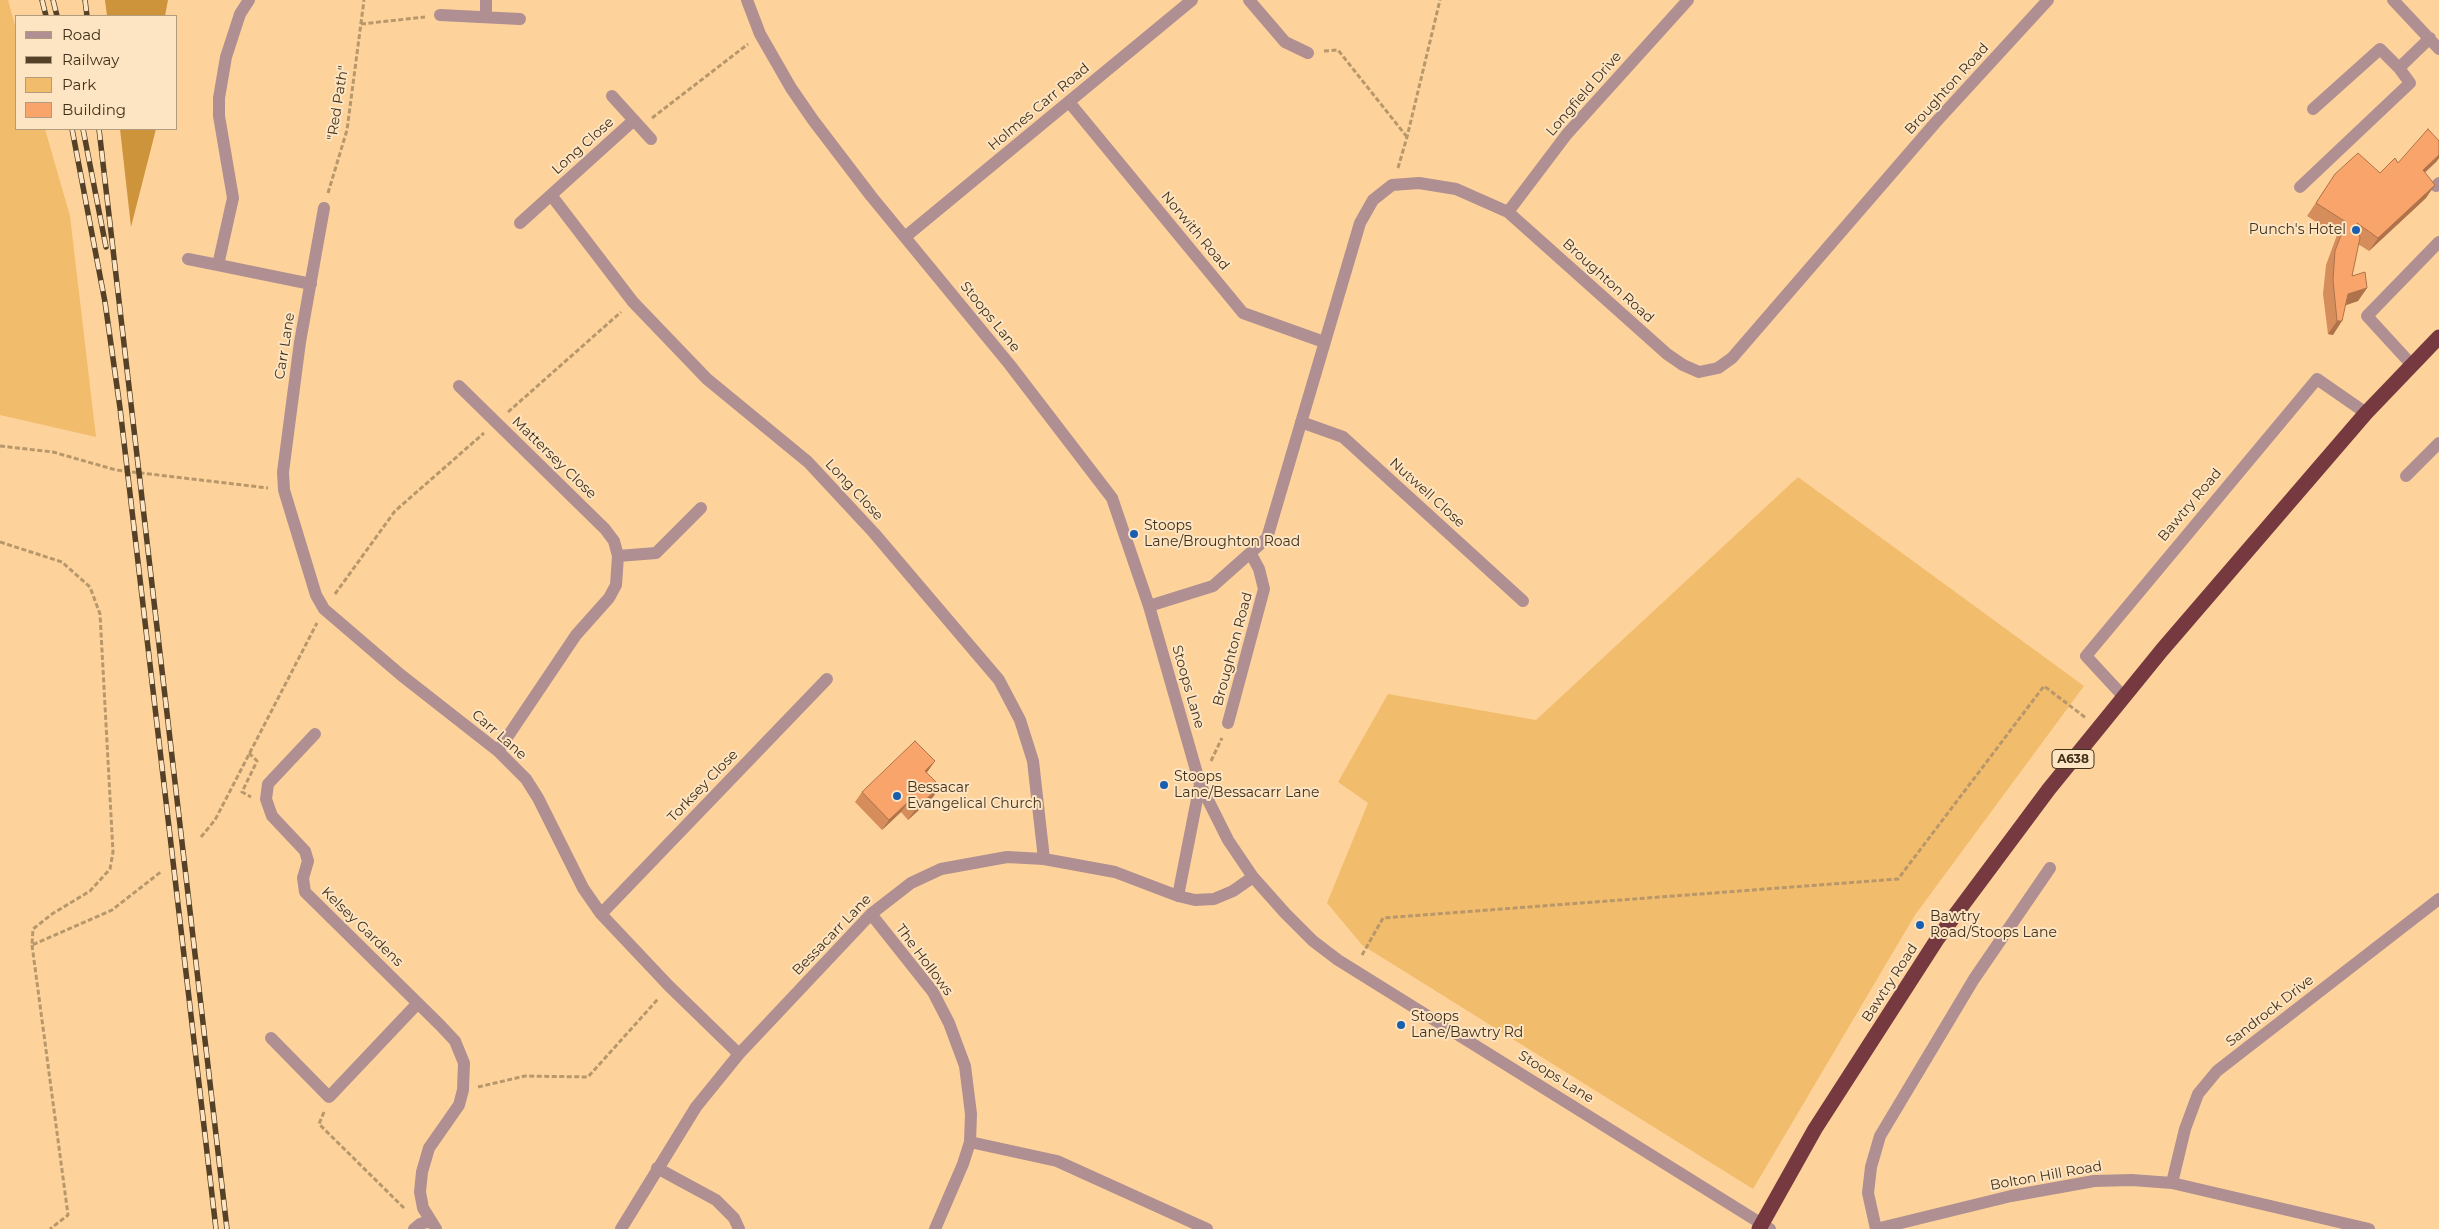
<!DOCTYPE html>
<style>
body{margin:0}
#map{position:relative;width:2439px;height:1229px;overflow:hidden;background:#fdd39b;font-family:Montserrat,sans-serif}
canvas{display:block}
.legend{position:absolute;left:15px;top:15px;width:162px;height:115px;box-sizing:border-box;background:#fde4c2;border:1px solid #b29c7f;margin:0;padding:6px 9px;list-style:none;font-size:15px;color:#42311a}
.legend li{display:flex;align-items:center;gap:10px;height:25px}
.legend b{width:25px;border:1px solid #b29c7f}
</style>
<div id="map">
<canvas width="2439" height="1229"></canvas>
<ul class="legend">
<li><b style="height:6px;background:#af8f91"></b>Road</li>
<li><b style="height:6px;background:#554127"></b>Railway</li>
<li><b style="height:14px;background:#f2bc6d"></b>Park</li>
<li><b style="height:14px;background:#f8a46a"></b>Building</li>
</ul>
</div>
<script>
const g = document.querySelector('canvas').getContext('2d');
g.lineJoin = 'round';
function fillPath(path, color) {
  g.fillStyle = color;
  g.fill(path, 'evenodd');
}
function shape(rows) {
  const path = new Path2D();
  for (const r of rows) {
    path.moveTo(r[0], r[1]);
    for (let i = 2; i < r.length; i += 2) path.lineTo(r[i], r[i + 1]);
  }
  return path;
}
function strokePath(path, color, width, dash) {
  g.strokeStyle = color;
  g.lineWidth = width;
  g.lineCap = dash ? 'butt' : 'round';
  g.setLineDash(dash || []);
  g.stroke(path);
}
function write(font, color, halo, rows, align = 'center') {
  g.font = font + ' Montserrat,sans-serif';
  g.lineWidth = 4;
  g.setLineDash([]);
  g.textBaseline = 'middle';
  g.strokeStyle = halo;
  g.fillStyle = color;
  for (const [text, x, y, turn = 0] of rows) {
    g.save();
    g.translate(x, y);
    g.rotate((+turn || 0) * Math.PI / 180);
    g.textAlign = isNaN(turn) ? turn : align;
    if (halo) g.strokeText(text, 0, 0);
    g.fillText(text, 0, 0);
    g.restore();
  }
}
const green = shape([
 [0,0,8,0,16,29,16,129,45,129,70,216,96,437,0,415],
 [1798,477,2084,686,1915,915,1753,1189,1362,945,1327,903,1368,803,1338,782,1388,694,1536,720]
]);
const forest = shape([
 [105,0,168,0,165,16,107,16],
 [120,129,156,129,131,227]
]);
const path = shape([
 [361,24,425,17],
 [1324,51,1338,50,1407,137],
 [652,118,748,44],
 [1398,168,1407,137,1440,0],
 [328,193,347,130,364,0],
 [508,412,621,312],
 [0,446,53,452,116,470,268,488],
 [0,542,62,562,90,587,100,614,113,852,110,869,90,891,52,914,33,929,32,945,112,910,162,871],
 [335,594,395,511,484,433],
 [249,753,257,761,242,792,251,797],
 [1211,761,1222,738],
 [201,837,215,820,317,623],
 [32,945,68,1215,50,1229],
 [1362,955,1383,918,1898,879,2044,686,2086,718],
 [478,1087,525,1076,588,1077,658,999],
 [324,1112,319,1124,405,1209]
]);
const minor = shape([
 [249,0,240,14,226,57,219,98,219,116,233,198,218,265,311,284],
 [747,0,760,34,791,88,813,120,871,196,1010,365,1112,498,1149,606,1200,784,1228,840,1253,877,1285,913,1313,941,1338,960,1770,1229],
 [1249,0,1285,42,1308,53],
 [2393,0,2439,49],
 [440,15,520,19],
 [486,17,486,0],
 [2399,68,2430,38],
 [612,96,651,139],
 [1069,102,1243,313,1324,342],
 [2436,186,2439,183],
 [2300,187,2410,83,2399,68,2380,49,2313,109],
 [551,195,633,302,707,379,808,462,874,533,999,680,1020,720,1033,761,1044,859],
 [324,208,300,342,283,472,284,490,316,595,324,609,401,675,498,751,526,779,538,798,583,888,601,914,669,986,739,1054],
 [1508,212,1567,134,1688,0],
 [520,223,634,120],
 [905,237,1192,0],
 [188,259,218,265],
 [2411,364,2367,316,2439,242],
 [459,386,605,529,614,541,618,556,616,585,609,598,576,635,498,751],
 [1301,422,1343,437,1523,601],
 [2406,476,2439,443],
 [618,556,656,553,701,508],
 [1149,606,1213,586,1267,538,1360,223,1373,200,1392,185,1419,183,1456,189,1508,212,1667,354,1683,365,1699,372,1718,368,1732,358,1936,122,2048,0],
 [2123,696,2086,656,2317,379,2366,413],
 [1228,723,1264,589,1259,569,1251,554],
 [315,734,268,784,266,799,272,816,305,851,308,861,303,878,305,892,440,1025,455,1041,464,1063,463,1090,459,1105,429,1148,422,1172,420,1192,423,1208,436,1229],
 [2050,868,1974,979,1880,1136,1871,1167,1868,1193,1876,1229,2011,1196,2094,1181,2132,1180,2172,1183,2369,1229],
 [1178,896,1200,784],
 [601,914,827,679],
 [871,914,933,992,949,1023,965,1066,971,1114,970,1142,963,1164,935,1229],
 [271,1038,329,1097,418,1003],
 [970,1142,1057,1161,1207,1229],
 [657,1168,716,1200,734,1218,739,1229],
 [2172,1183,2185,1129,2198,1094,2217,1071,2439,899],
 [414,1229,420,1224,430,1221],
 [621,1229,696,1107,739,1054,871,914,911,883,941,869,1007,857,1044,859,1115,872,1178,896,1195,900,1214,899,1233,891,1253,877]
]);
const highway = shape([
 [1759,1229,1815,1129,1938,938,2049,789,2162,650,2366,413,2439,337]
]);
const rail = shape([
 [42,0,46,16],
 [53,0,57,16],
 [85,0,87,16],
 [72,129,105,302,120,408,216,1229],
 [83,129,106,247],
 [99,129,227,1229]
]);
const wall = shape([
 [2439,141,2439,158,2436,162,2425,172,2426,198,2369,251,2358,244,2352,276,2367,288,2358,301,2345,305,2333,335,2328,334,2323,294,2326,265,2337,235,2307,216,2335,174,2380,173],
 [928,771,926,772,940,786,933,797,908,820,901,812,882,830,855,802,862,792]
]);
const shadedWall = shape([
 [2439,155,2439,158,2436,162,2414,183,2423,170],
 [2435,185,2426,198,2369,251,2378,238],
 [2367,288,2358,301,2338,308,2348,294],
 [2337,321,2342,321,2333,335,2328,334],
 [935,761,928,771,918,781,925,771],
 [940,786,933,797,908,820,915,810],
 [908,802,901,812,882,830,889,820]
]);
const building = shape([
 [2428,129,2439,141,2439,155,2423,170,2435,185,2378,238,2357,223,2360,238,2352,276,2365,272,2367,288,2348,294,2342,321,2337,321,2333,280,2335,251,2346,222,2316,203,2335,174,2358,153,2380,173,2395,158,2398,163,2428,129],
 [915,741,935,761,925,771,940,786,915,810,908,802,889,820,862,792,915,741]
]);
const markers = [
 [2356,230,5,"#195faf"],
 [1134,534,5,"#195faf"],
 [1164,785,5,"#195faf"],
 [897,796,5,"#195faf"],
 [1920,925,5,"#195faf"],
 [1401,1025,5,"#195faf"]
];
const shields = [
 [2073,759,42]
];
const shieldNames = [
 ["A638",2073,759]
];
const streetNames = [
 ["Broughton Road",1947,89,-48],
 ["Longfield Drive",1584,94,-49],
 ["\"Red Path\"",338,103,-81],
 ["Holmes Carr Road",1039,107,-40],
 ["Long Close",583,146,-42],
 ["Norwith Road",1195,231,50],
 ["Broughton Road",1608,281,42],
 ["Stoops Lane",990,317,51],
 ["Carr Lane",285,346,-81],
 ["Mattersey Close",554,458,44],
 ["Long Close",854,490,47],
 ["Nutwell Close",1427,493,42],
 ["Bawtry Road",2190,505,-50],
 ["Broughton Road",1233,649,-75],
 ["Stoops Lane",1188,687,74],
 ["Carr Lane",499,735,41],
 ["Torksey Close",703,786,-46],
 ["Kelsey Gardens",362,927,44],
 ["Bessacarr Lane",832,935,-46],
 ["The Hollows",924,960,53],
 ["Bawtry Road",1890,983,-57],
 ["Sandrock Drive",2270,1011,-38],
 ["Stoops Lane",1556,1077,32],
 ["Bolton Hill Road",2046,1176,-10]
];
const poiNames = [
 ["Punch's Hotel",2346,230,"right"],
 ["Stoops",1144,526],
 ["Lane/Broughton Road",1144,542],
 ["Stoops",1174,777],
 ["Lane/Bessacarr Lane",1174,793],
 ["Bessacar",907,788],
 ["Evangelical Church",907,804],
 ["Bawtry",1930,917],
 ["Road/Stoops Lane",1930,933],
 ["Stoops",1411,1017],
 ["Lane/Bawtry Rd",1411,1033]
];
fillPath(green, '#f2bc6d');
fillPath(forest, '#cd943c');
strokePath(path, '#b8976b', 3, [5, 2.5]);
strokePath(minor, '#af8f91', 12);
strokePath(highway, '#76393f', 15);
strokePath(rail, '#554127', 5.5);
strokePath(rail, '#fde4c2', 4, [11]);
fillPath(wall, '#d58d5b');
fillPath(shadedWall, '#ae734a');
fillPath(building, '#f8a46a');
strokePath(building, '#ae734a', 1);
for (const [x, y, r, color] of markers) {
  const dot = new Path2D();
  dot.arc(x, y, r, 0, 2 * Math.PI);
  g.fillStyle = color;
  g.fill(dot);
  strokePath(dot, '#fde4c2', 2);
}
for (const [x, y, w] of shields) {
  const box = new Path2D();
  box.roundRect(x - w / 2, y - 9.5, w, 19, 4);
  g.fillStyle = '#fde4c2';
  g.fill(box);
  strokePath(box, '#42311a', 1);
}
write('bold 12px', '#42311a', null, shieldNames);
write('14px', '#42311a', '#fde4c2', streetNames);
write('14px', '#42311a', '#fde4c2', poiNames, 'left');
</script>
